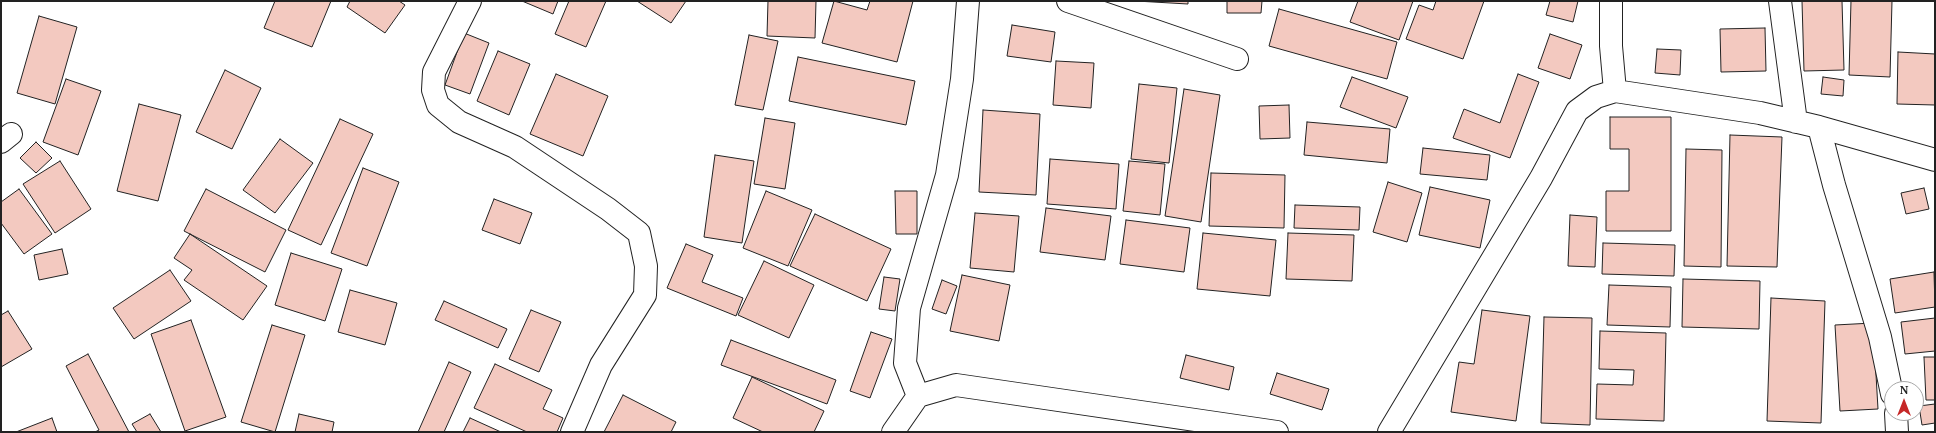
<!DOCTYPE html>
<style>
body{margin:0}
#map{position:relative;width:1936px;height:433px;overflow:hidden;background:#fff;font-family:"Noto Serif",serif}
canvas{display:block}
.frame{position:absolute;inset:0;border:2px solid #222;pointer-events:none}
.north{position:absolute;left:1884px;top:381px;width:40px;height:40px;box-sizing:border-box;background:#fff;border:1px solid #a7a7a7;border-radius:50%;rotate:0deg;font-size:11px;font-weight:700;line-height:16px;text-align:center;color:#222}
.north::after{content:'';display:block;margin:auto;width:14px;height:18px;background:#c62828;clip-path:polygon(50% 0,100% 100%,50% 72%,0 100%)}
</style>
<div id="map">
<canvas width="1936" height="433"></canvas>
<div class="frame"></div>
<div class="north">N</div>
</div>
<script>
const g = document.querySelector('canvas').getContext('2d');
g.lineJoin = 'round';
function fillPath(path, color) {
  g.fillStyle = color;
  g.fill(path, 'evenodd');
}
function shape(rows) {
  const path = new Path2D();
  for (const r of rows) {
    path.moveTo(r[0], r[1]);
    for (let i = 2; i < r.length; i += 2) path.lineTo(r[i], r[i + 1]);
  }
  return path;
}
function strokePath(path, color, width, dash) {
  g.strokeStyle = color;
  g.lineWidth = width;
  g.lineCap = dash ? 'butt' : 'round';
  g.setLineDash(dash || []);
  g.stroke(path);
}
const building = shape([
 [275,1,331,1,312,47,264,28,275,1],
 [350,1,399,1,405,5,385,33,347,7,350,1],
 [522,1,558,1,553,14,522,1],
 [569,1,606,1,586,47,555,34,569,1],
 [637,1,686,1,671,23,637,1],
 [768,1,816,1,815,38,767,36,768,1],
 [834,1,867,10,870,1,913,1,897,62,822,43,834,1],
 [1136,1,1188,1,1188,4,1136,1],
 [1227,1,1262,1,1261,13,1227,13,1227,1],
 [1358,1,1413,1,1399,40,1350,22,1358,1],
 [1436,1,1484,1,1463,59,1406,39,1419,5,1433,10,1436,1],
 [1550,1,1578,1,1573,22,1546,15,1550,1],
 [1802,1,1842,1,1844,70,1804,71,1802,1],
 [1851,1,1892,1,1890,77,1849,75,1851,1],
 [1279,9,1397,42,1387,79,1269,46,1279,9],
 [39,16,77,27,55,104,17,93,39,16],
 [1012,25,1055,32,1051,62,1007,56,1012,25],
 [1765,28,1766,71,1721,72,1720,29,1765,28],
 [464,33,489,43,470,94,445,85,464,33],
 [1550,34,1582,45,1570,79,1538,68,1550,34],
 [749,35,778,41,763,110,735,105,749,35],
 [1657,49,1681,50,1680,75,1655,73,1657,49],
 [498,51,530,64,509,115,477,101,498,51],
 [1898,52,1935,54,1935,105,1897,104,1898,52],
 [798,57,915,81,906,125,789,101,798,57],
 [1056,61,1094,63,1091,108,1053,105,1056,61],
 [225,70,261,88,232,149,196,132,225,70],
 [556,74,608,96,583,156,530,134,556,74],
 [1518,74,1539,82,1510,158,1453,138,1464,109,1500,123,1518,74],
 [1352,77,1408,97,1396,128,1340,107,1352,77],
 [1823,77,1844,80,1843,96,1821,94,1823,77],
 [66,79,101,91,78,155,43,142,66,79],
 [1139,84,1177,88,1169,163,1131,159,1139,84],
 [1184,89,1220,95,1201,222,1165,216,1184,89],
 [139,104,181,115,158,201,117,191,139,104],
 [1289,105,1290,138,1260,139,1259,106,1289,105],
 [983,110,1040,114,1036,195,979,192,983,110],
 [1610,117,1671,117,1671,231,1606,231,1606,191,1629,191,1629,149,1610,149,1610,117],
 [765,118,795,123,785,189,754,184,765,118],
 [340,119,373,134,321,245,288,230,340,119],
 [1307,122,1390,129,1387,163,1304,155,1307,122],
 [1730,135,1782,137,1777,267,1727,266,1730,135],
 [280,139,313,163,275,213,243,190,280,139],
 [36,142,52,158,36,173,20,158,36,142],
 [1423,148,1490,155,1487,180,1420,174,1423,148],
 [1686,149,1722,150,1721,267,1684,266,1686,149],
 [715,155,754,161,742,243,704,237,715,155],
 [1050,159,1119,164,1116,209,1047,204,1050,159],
 [60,161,91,209,55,233,23,184,60,161],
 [1129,161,1165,164,1160,215,1123,211,1129,161],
 [363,168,399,182,367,266,331,253,363,168],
 [1211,173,1285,175,1284,228,1209,226,1211,173],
 [1388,182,1422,193,1407,242,1373,232,1388,182],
 [1430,187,1490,200,1480,248,1419,235,1430,187],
 [1924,188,1929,209,1906,214,1901,193,1924,188],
 [19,189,52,234,24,254,1,223,1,202,19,189],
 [206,189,286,230,265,272,184,231,206,189],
 [766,191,812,210,788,266,743,248,766,191],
 [895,191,917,191,917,234,896,234,895,191],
 [494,199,532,213,520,244,482,230,494,199],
 [1295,205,1360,207,1359,230,1294,228,1295,205],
 [1046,208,1111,216,1105,260,1040,252,1046,208],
 [975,213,1019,216,1014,272,970,268,975,213],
 [815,214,891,249,867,301,790,266,815,214],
 [1570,215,1597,217,1595,267,1568,266,1570,215],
 [1126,220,1190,228,1184,272,1120,264,1126,220],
 [1203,233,1276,240,1270,296,1197,289,1203,233],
 [1288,233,1354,235,1352,281,1286,279,1288,233],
 [190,234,267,286,243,320,184,280,192,270,174,258,190,234],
 [1603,243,1675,245,1674,276,1602,274,1603,243],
 [686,244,713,255,702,282,743,298,736,316,667,288,686,244],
 [62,249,68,274,39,280,34,255,62,249],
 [291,253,342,269,325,321,275,305,291,253],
 [764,261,814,285,789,338,738,315,764,261],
 [170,270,191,301,134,339,113,308,170,270],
 [1934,272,1935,307,1895,313,1890,279,1934,272],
 [962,275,1010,285,999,341,950,331,962,275],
 [884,277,900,279,895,311,879,309,884,277],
 [1683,279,1760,281,1759,329,1682,327,1683,279],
 [942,280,957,286,946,314,932,309,942,280],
 [1609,285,1671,287,1670,327,1607,325,1609,285],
 [350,290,397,303,385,345,338,332,350,290],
 [1771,298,1825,301,1821,423,1767,421,1771,298],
 [444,301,507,329,498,348,435,320,444,301],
 [531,310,561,322,539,372,509,359,531,310],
 [1482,310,1530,316,1516,421,1451,412,1459,362,1474,364,1482,310],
 [8,311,32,349,1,367,1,315,8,311],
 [1544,317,1592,318,1590,425,1541,423,1544,317],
 [1935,318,1935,351,1905,354,1901,322,1935,318],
 [191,320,226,417,185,431,151,334,191,320],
 [1873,323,1878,409,1840,411,1835,325,1873,323],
 [272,325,305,335,275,432,241,422,272,325],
 [1600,331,1666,333,1664,421,1596,419,1597,384,1633,385,1634,370,1599,369,1600,331],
 [871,332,892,339,870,398,850,391,871,332],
 [731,340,836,380,827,404,721,365,731,340],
 [88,354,129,432,95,432,99,430,66,366,88,354],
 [1186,355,1234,367,1229,390,1180,378,1186,355],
 [1924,357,1935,357,1935,400,1926,400,1924,357],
 [449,362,471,372,444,432,418,432,449,362],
 [495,364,552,390,543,409,563,418,557,432,527,432,474,408,495,364],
 [1277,373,1329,389,1322,410,1270,394,1277,373],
 [752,377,824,411,814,432,763,432,733,418,752,377],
 [623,395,676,422,671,432,604,432,623,395],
 [1935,404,1935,423,1922,425,1919,406,1935,404],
 [150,414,161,432,137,432,132,424,150,414],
 [299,414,334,422,332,432,295,432,299,414],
 [52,418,57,432,16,432,52,418],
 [470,418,501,432,463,432,470,418]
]);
const minor = shape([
 [470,1,434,72,433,90,438,105,459,122,515,147,608,209,639,233,646,266,645,295,601,365,572,432],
 [1068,1,1237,59],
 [1611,1,1611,46,1615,91],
 [1780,1,1796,122],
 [1819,127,1834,185,1880,337,1892,394],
 [1,142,11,134],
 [918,396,905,363,909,308,947,175,962,79,968,1],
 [1896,413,1897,432],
 [893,432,918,396,956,385,1277,432],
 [1389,432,1541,178,1577,111,1596,97,1615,91,1760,113,1819,127,1935,160]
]);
fillPath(building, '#f3c9c0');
strokePath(building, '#222', 1);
strokePath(minor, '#222', 24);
strokePath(minor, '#fff', 22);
</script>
